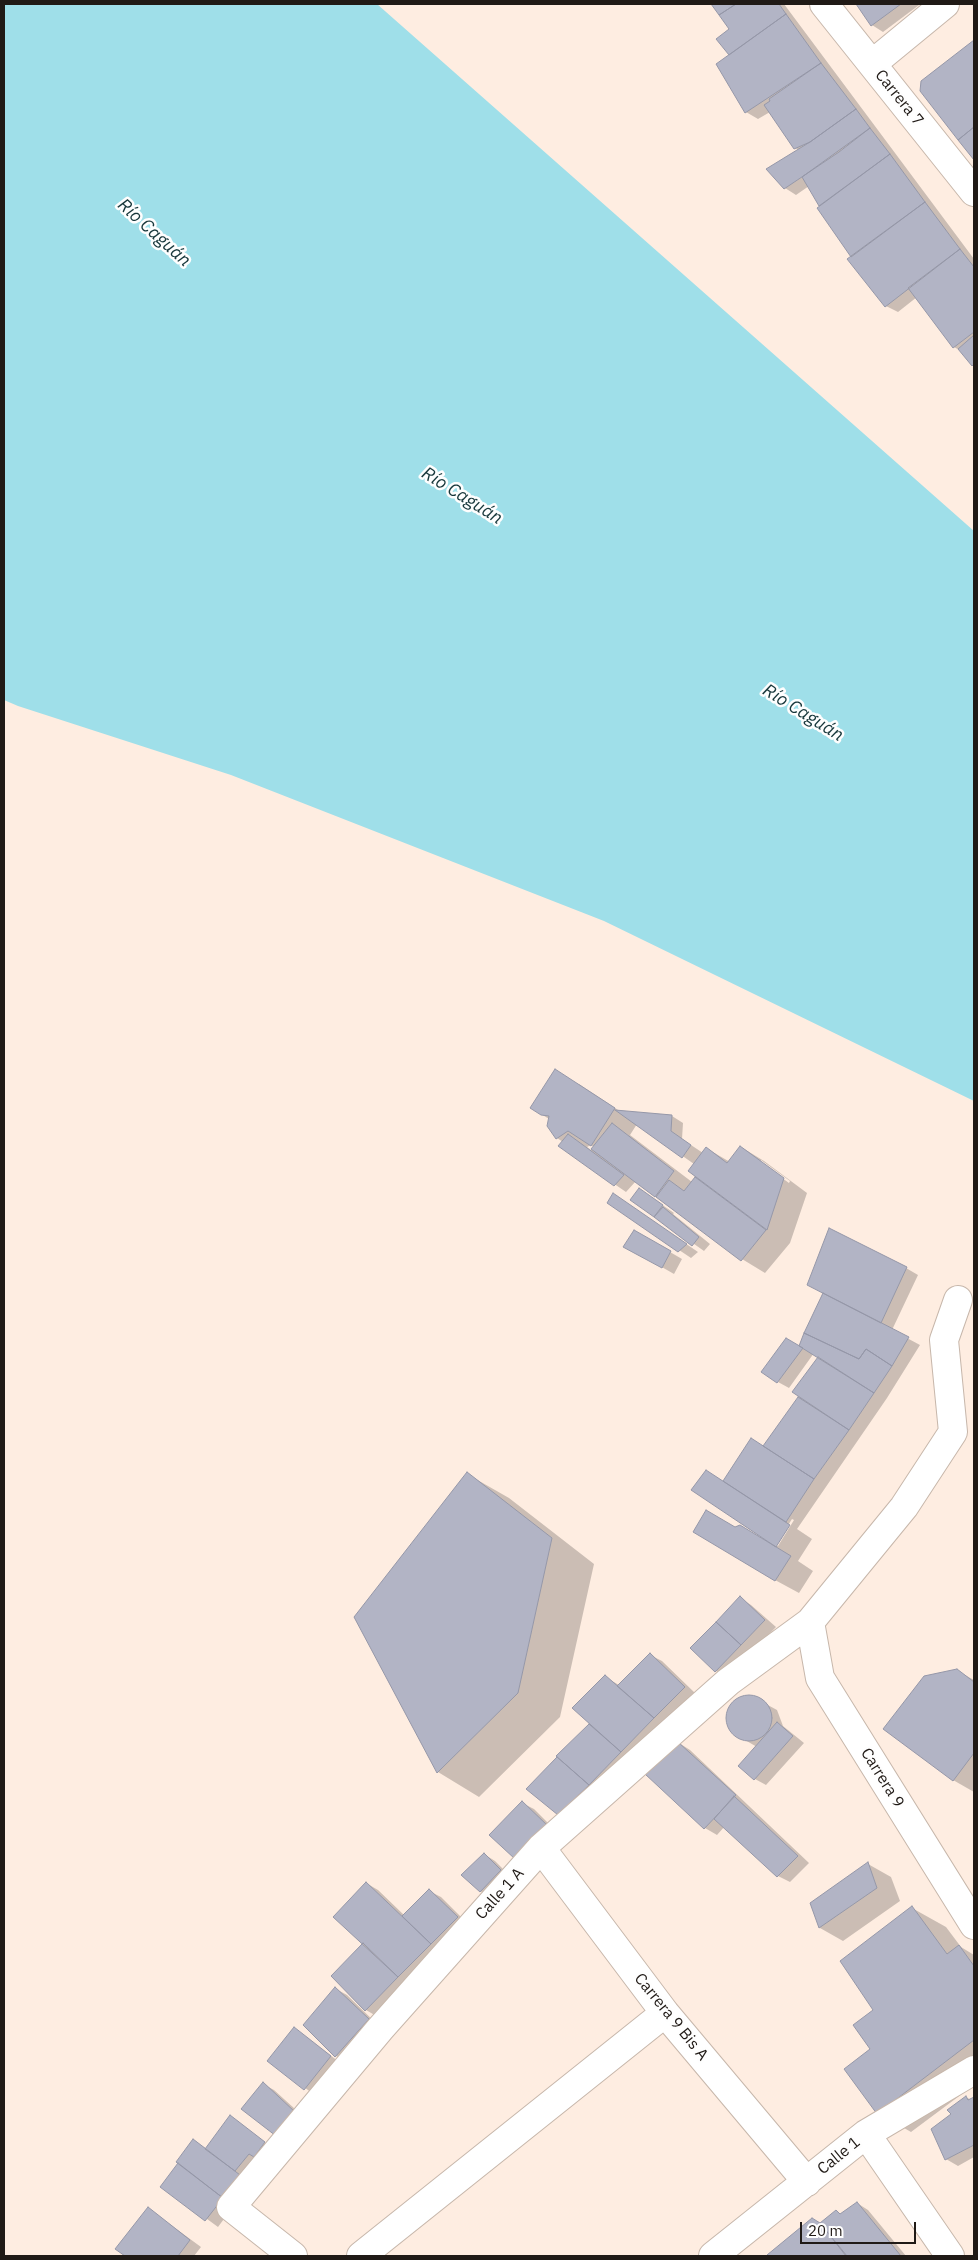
<!DOCTYPE html>
<meta charset="utf-8">
<style>
body{margin:0}
#map{position:relative;width:978px;height:2260px;overflow:hidden;background:#feede1;font-family:"IBM Plex Sans",sans-serif}
canvas{display:block}
.frame{position:absolute;inset:0;border:5px solid #201a16;pointer-events:none}
.scale{position:absolute;left:800px;top:2222px;width:116px;height:22px;box-sizing:border-box;border:2px solid #201a16;border-top:0;padding-left:6px;font-size:15px;line-height:18px;white-space:nowrap;color:#201a16;-webkit-text-stroke:4px #fefefe;paint-order:stroke}
</style>
<div id="map">
<canvas width="978" height="2260"></canvas>
<div class="frame"></div>
<div class="scale">20 m</div>
</div>
<script>
const g = document.querySelector('canvas').getContext('2d');
g.lineJoin = 'round';
function fillPath(path, color) {
  g.fillStyle = color;
  g.fill(path, 'evenodd');
}
function shape(rows) {
  const path = new Path2D();
  for (const r of rows) {
    if (r.length === 3) {
      path.moveTo(r[0] + r[2], r[1]);
      path.arc(r[0], r[1], r[2], 0, 2 * Math.PI);
      continue;
    }
    path.moveTo(r[0], r[1]);
    for (let i = 2; i < r.length; i += 2) path.lineTo(r[i], r[i + 1]);
  }
  return path;
}
function strokePath(path, color, width, dash) {
  g.strokeStyle = color;
  g.lineWidth = width;
  g.lineCap = dash ? 'butt' : 'round';
  g.setLineDash(dash || []);
  g.stroke(path);
}
function write(font, color, halo, rows, align = 'center') {
  g.font = font + ' "IBM Plex Sans",sans-serif';
  g.lineWidth = 5;
  g.setLineDash([]);
  g.textBaseline = 'middle';
  g.strokeStyle = halo;
  g.fillStyle = color;
  for (const [text, x, y, turn = 0] of rows) {
    g.save();
    g.translate(x, y);
    g.rotate((+turn || 0) * Math.PI / 180);
    g.textAlign = isNaN(turn) ? turn : align;
    if (halo) g.strokeText(text, 0, 0);
    g.fillText(text, 0, 0);
    g.restore();
  }
}
const water = shape([
 [4,4,377,4,974,531,974,1101,604,921,231,775,18,706,4,700]
]);
const shadow = shape([
 [713,4,784,4,974,259,974,366,961,351,954,347,917,297,898,312,886,306,852,258,809,186,796,195,785,188,799,150,795,148,770,112,758,119,746,112,718,65,730,56,731,30],
 [858,4,918,4,919,5,883,32,872,25],
 [974,42,974,159,922,90,923,82],
 [579,1084,621,1112,672,1116,683,1123,682,1139,703,1153,706,1148,730,1162,741,1147,764,1161,807,1193,790,1243,765,1273,742,1259,636,1181,626,1192,559,1146,563,1142,557,1138,549,1119,541,1114],
 [637,1124,694,1164,697,1176,692,1182,630,1135],
 [591,1145,594,1147,591,1150,587,1147],
 [761,1160,790,1181,789,1183,761,1163],
 [639,1189,674,1213,673,1214,710,1244,704,1251,632,1200],
 [625,1202,698,1252,691,1258,609,1203],
 [634,1231,682,1259,674,1274,625,1246],
 [906,1268,918,1275,892,1330,920,1345,887,1398,797,1529,812,1539,798,1561,813,1571,799,1593,775,1580,736,1528,772,1545,774,1543,706,1471,724,1482,752,1440,764,1447,800,1396,820,1357,814,1353,789,1388,778,1382,800,1347,825,1294],
 [792,1519,794,1520,778,1546,775,1546],
 [467,1474,509,1498,594,1564,560,1717,479,1797,438,1772,355,1617],
 [740,1598,751,1605,776,1627,727,1678,716,1671],
 [650,1655,662,1661,696,1694,571,1821,528,1789,559,1757,557,1756,591,1724,605,1677,619,1685],
 [956,1670,974,1680,974,1792,953,1780],
 [743,1697,753,1697,777,1710,783,1726,804,1743,766,1785,755,1779,757,1747,733,1733,728,1723,730,1706],
 [679,1743,690,1750,809,1863,790,1882,778,1876,725,1826,717,1835,705,1828,647,1774],
 [522,1803,534,1809,559,1834,515,1858],
 [484,1854,495,1861,512,1878,492,1898,480,1891],
 [868,1864,891,1877,900,1901,843,1941,820,1928,811,1904],
 [366,1883,378,1890,404,1915,429,1891,441,1897,469,1925,378,2017,366,2010,333,1976,364,1943],
 [912,1908,946,1927,961,1947,974,1955,974,2085,911,2132,878,2113,875,2010],
 [336,1989,347,1995,380,2027,348,2063,336,2056,305,2025],
 [295,2029,342,2064,316,2096,269,2061],
 [263,2084,274,2090,306,2119,288,2142],
 [966,2097,971,2100,974,2099,974,2157,958,2166,946,2159,952,2115],
 [230,2117,275,2150,218,2227,162,2186,180,2163,193,2141,207,2149],
 [857,2203,868,2210,906,2256,769,2255,820,2224,836,2211,842,2215],
 [149,2209,201,2247,194,2256,127,2256,117,2248]
]);
const building = shape([
 [711,4,736,4,719,15,711,4],
 [736,4,779,4,786,14,729,55,716,39,729,29,719,15,736,4],
 [856,4,901,4,871,26,856,4],
 [786,14,821,63,745,113,716,64,786,14],
 [974,40,974,127,958,140,920,91,921,81,974,40],
 [821,63,856,109,810,142,794,149,764,105,770,101,769,99,821,63],
 [856,109,870,128,839,152,784,189,766,169,810,142,856,109],
 [974,127,974,160,958,140,974,127],
 [870,128,890,154,819,206,802,177,870,128],
 [890,154,925,202,851,257,817,208,890,154],
 [925,202,960,249,885,307,847,259,925,202],
 [960,249,974,267,974,332,953,348,908,288,960,249],
 [974,335,974,364,972,366,958,349,974,335],
 [555,1069,615,1108,591,1146,568,1131,556,1139,547,1126,549,1116,541,1115,530,1108,555,1069],
 [615,1110,672,1115,671,1131,691,1145,682,1158,615,1110],
 [612,1123,674,1171,655,1197,591,1149,612,1123],
 [568,1134,624,1175,614,1186,558,1146,568,1134],
 [740,1146,784,1178,767,1230,688,1171,706,1147,727,1163,740,1146],
 [695,1177,766,1230,741,1261,656,1197,669,1180,684,1191,695,1177],
 [639,1188,663,1205,654,1217,630,1200,639,1188],
 [613,1193,687,1244,678,1252,607,1203,613,1193],
 [663,1207,699,1237,692,1246,654,1217,663,1207],
 [829,1228,907,1267,881,1323,807,1285,829,1228],
 [634,1230,671,1251,662,1268,623,1247,634,1230],
 [823,1293,909,1337,892,1366,866,1349,859,1359,804,1333,823,1293],
 [804,1333,859,1359,866,1349,892,1366,874,1393,799,1346,804,1333],
 [786,1338,803,1348,777,1383,761,1372,786,1338],
 [818,1357,874,1393,849,1430,792,1392,818,1357],
 [798,1397,849,1430,814,1479,763,1446,798,1397],
 [751,1438,814,1479,786,1522,723,1481,751,1438],
 [706,1470,790,1525,776,1547,691,1490,706,1470],
 [467,1472,552,1538,518,1693,437,1773,354,1617,467,1472],
 [706,1510,735,1527,740,1525,791,1556,775,1581,693,1532,706,1510],
 [740,1596,765,1620,741,1645,716,1622,740,1596],
 [716,1622,741,1645,715,1672,690,1648,716,1622],
 [650,1653,685,1687,654,1718,617,1686,650,1653],
 [957,1669,974,1682,974,1753,953,1781,883,1729,924,1676,957,1669],
 [605,1675,654,1718,621,1752,572,1708,605,1675],
 [749,1718,23],
 [777,1722,793,1736,754,1780,738,1766,777,1722],
 [589,1724,621,1752,589,1785,556,1756,589,1724],
 [678,1742,736,1795,704,1829,645,1774,678,1742],
 [557,1757,589,1785,558,1815,526,1789,557,1757],
 [734,1796,798,1856,777,1877,714,1819,734,1796],
 [522,1801,548,1826,515,1859,489,1835,522,1801],
 [484,1853,501,1870,480,1892,461,1875,484,1853],
 [868,1862,877,1888,819,1928,810,1903,868,1862],
 [366,1882,431,1944,398,1977,333,1917,366,1882],
 [429,1889,458,1917,431,1944,402,1916,429,1889],
 [912,1906,947,1954,959,1945,974,1966,974,2040,877,2114,844,2069,870,2049,853,2025,873,2010,840,1961,912,1906],
 [363,1943,398,1977,365,2011,331,1976,363,1943],
 [335,1987,369,2019,335,2057,303,2025,335,1987],
 [294,2027,331,2056,304,2090,267,2061,294,2027],
 [263,2082,295,2112,276,2136,241,2109,263,2082],
 [966,2096,968,2100,974,2097,974,2145,945,2160,931,2129,951,2114,947,2110,966,2096],
 [230,2115,265,2142,254,2157,249,2154,235,2171,205,2149,230,2115],
 [193,2139,240,2175,223,2198,176,2162,193,2139],
 [178,2163,223,2198,205,2221,160,2187,178,2163],
 [857,2202,901,2256,847,2256,820,2223,836,2210,840,2214,857,2202],
 [148,2207,190,2240,178,2256,125,2256,115,2249,148,2207],
 [812,2218,820,2223,846,2256,768,2256,767,2255,812,2218]
]);
const street = shape([
 [824,4,974,192],
 [872,64,945,4],
 [810,1622,820,1678,974,1925],
 [541,1848,665,2013,807,2182],
 [866,2134,950,2256],
 [293,2256,231,2207,380,2029,541,1848,728,1682,810,1622,904,1507,953,1432,944,1340,958,1300],
 [361,2256,665,2013],
 [713,2256,866,2134,974,2070]
]);
const streetNames = [
 ["Carrera 7",899,98,51],
 ["Carrera 9",882,1778,58],
 ["Calle 1 A",500,1894,-48],
 ["Carrera 9 Bis A",671,2017,51],
 ["Calle 1",839,2156,-39]
];
const waterNames = [
 ["Río Caguán",154,233,42],
 ["Río Caguán",462,496,32],
 ["Río Caguán",803,713,32]
];
fillPath(water, '#9fdfe9');
fillPath(shadow, '#0003');
fillPath(building, '#b2b4c5');
strokePath(building, '#9597a8', 1);
strokePath(street, '#c7b7ab', 30);
strokePath(street, '#fff', 28);
write('16px', '#201a16', '#fefefe', streetNames);
write('italic 18px', '#17373b', '#fefefe', waterNames);
</script>
